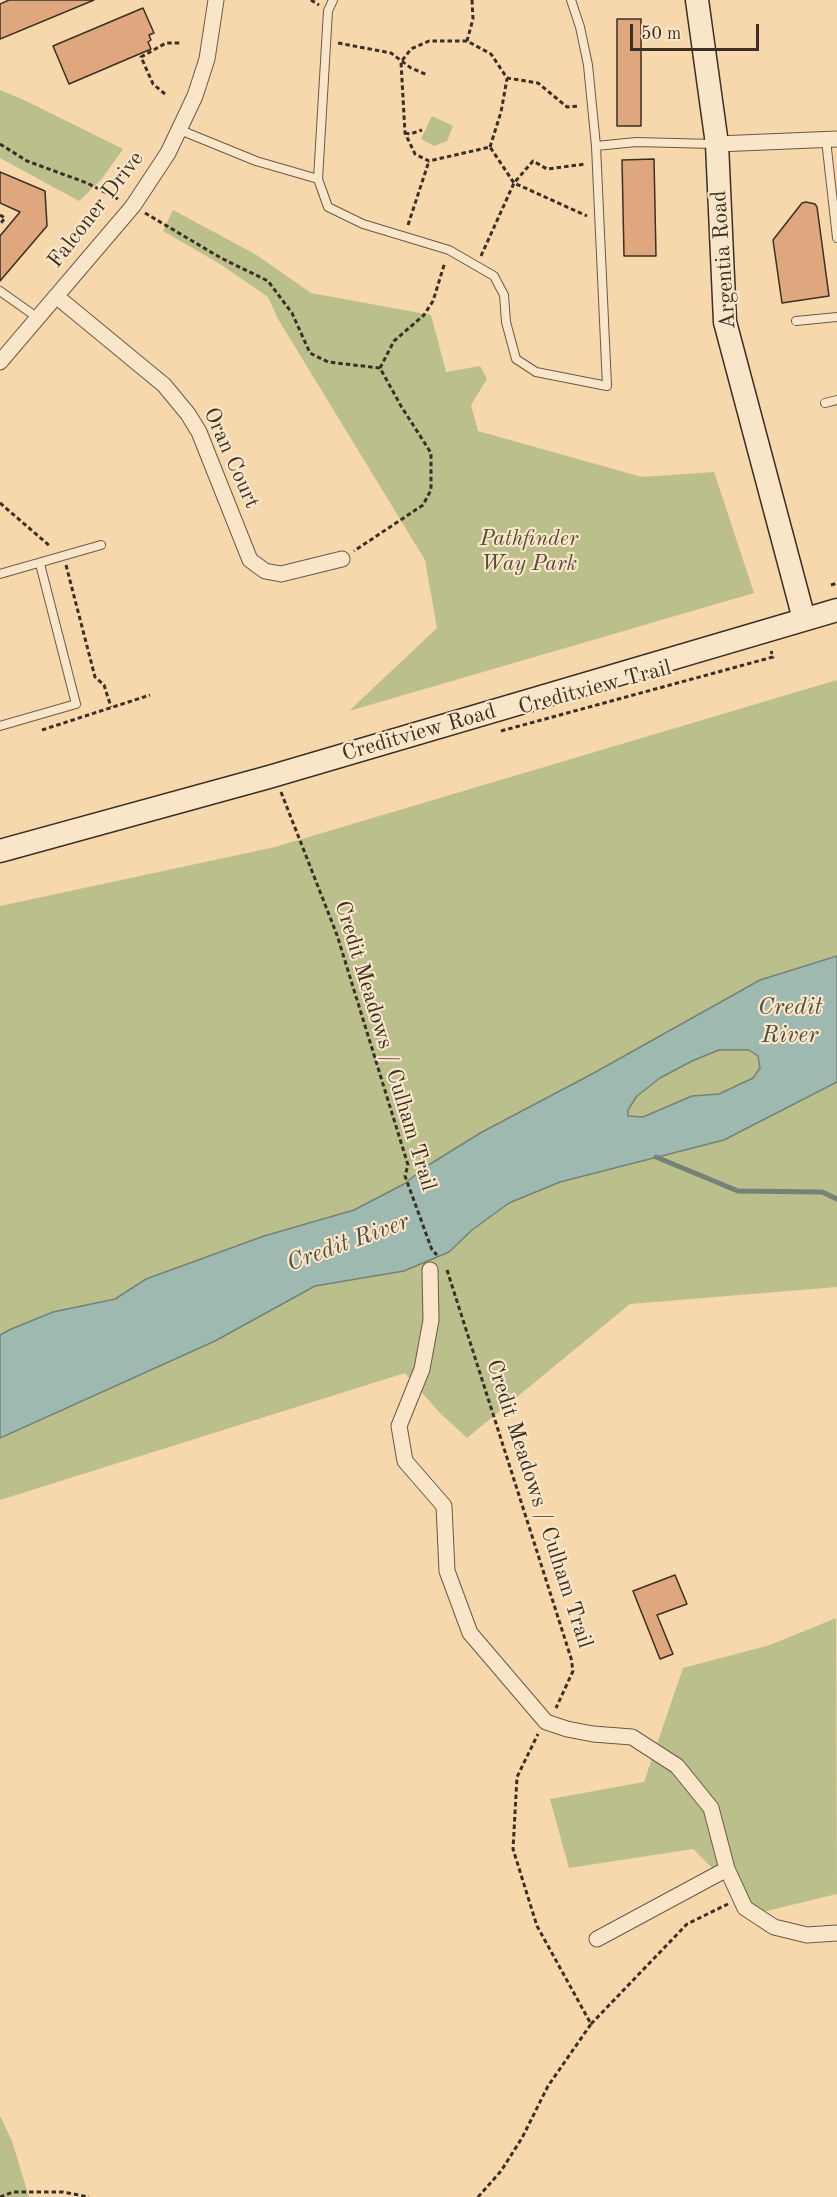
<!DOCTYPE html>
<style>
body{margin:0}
#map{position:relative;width:837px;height:2197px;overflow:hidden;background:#f6d8ac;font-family:"Old Standard TT",serif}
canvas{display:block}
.scale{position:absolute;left:630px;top:24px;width:129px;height:27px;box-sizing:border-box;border:3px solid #3c2f24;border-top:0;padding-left:8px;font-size:18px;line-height:21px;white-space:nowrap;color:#3c2f24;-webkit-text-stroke:4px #f9e6c9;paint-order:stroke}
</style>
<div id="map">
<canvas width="837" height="2197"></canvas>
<div class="scale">50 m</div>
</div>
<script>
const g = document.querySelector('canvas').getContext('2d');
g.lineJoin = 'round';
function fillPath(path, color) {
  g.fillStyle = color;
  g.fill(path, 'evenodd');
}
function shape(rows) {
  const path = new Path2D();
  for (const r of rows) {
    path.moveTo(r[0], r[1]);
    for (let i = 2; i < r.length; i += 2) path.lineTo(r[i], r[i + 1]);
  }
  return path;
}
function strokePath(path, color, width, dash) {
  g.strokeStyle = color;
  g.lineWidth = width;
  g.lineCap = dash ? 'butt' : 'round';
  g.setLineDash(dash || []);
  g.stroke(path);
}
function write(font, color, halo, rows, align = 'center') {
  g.font = font + ' "Old Standard TT",serif';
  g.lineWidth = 4.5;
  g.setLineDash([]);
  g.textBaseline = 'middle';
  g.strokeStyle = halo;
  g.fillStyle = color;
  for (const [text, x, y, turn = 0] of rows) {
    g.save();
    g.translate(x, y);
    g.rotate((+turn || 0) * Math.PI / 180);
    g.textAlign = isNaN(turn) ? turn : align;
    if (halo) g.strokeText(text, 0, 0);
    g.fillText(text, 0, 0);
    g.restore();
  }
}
const green = shape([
 [0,90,24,100,123,149,101,180,79,201,0,158],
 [432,116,453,126,447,141,434,146,421,139],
 [173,210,255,254,311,293,431,315,446,372,480,366,487,379,471,405,478,431,642,477,714,472,754,593,349,711,437,628,425,560,278,319,268,297,220,264,163,231],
 [837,680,837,1287,630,1304,467,1438,438,1411,405,1373,0,1500,0,906,275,847],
 [836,1618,837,1894,758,1913,693,1849,569,1868,550,1799,644,1782,683,1668,770,1645],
 [0,2116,12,2141,29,2197,0,2197]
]);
const water = shape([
 [837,956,837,1082,724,1140,560,1182,509,1203,472,1230,449,1252,404,1271,315,1286,215,1341,0,1438,0,1335,9,1330,53,1312,115,1299,146,1279,264,1236,354,1210,404,1184,427,1166,482,1132,592,1074,760,980,837,956],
 [719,1050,749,1050,758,1056,760,1068,753,1078,719,1094,692,1096,643,1117,628,1116,628,1110,637,1096,660,1078,692,1061,719,1050]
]);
const stream = shape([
 [656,1157,738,1191,822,1192,837,1199]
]);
const building = shape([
 [9,0,94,0,0,39,0,4,9,0],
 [143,8,154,33,149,35,151,40,148,42,151,49,69,84,53,46,143,8],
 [617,19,641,19,641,126,617,126,617,19],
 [654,159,656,256,624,256,622,160,654,159],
 [0,172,45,191,47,226,0,281,0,236,20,212,0,203,0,172],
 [806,202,815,204,817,207,829,296,782,303,773,240,802,203,806,202],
 [675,1575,687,1604,657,1615,673,1654,660,1659,633,1591,675,1575]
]);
const path = shape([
 [311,0,319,5],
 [472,0,473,19,467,41,491,54,507,78,538,83,567,107,580,106],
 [467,41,429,41,411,49,401,62,405,133,415,154,429,161,490,147,514,183,587,216],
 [338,43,391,53,411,68,427,75],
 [165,94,153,84,141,57,166,43,181,43],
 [405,133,410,134,422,130],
 [0,144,27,161,87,183,118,199],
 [490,147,501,112,507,79],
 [145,213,221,258,268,281,292,313,310,353,328,362,380,368,401,406,431,453,431,490,423,505,354,551],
 [0,215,5,218,0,224],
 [408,225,429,161],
 [481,256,514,183,533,161,547,169,586,164],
 [380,368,394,341,424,315,433,301,445,262],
 [0,503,51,547],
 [66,565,95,677,104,685,111,707],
 [831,585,837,583],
 [42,730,150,695],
 [501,731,773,657,771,651],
 [281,792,337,935,408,1165,405,1176,432,1250,437,1255],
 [447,1270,571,1658,573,1671,556,1708],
 [591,2024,687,1924,728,1904],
 [0,2197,13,2192,63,2192,89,2197],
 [478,2197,501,2171,522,2138,548,2086,591,2024,537,1926,513,1849,517,1777,538,1734]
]);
const lane = shape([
 [333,0,328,11,318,179,328,207,363,224,449,250,494,276,504,295,506,322,516,359,536,372,607,386,596,146,588,65,580,27,571,0],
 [180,130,256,161,318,179],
 [826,140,837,238],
 [596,146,636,142,714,144],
 [0,291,38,318],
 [796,321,837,317],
 [825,403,837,400],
 [0,574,101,545],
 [0,726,76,704,40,564]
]);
const street = shape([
 [717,144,837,139],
 [56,296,164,385,188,414,199,432,250,560,265,571,281,574,342,559],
 [0,362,133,206,168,153,195,96,207,59,216,0],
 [430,1270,431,1320,422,1369,399,1426,405,1461,444,1506,447,1571,470,1633,546,1722,567,1729,593,1734,632,1737,677,1766,711,1808,727,1869,745,1908,774,1927,807,1935,837,1933],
 [597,1939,727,1869]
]);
const secondary = shape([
 [697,0,717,144,725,322,804,619],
 [0,851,269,777,837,610]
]);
const streetNames = [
 ["Falconer Drive",96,210,-52],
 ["Argentia Road",724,260,-94],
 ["Oran Court",231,458,66],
 ["Creditview Trail",595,688,-15],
 ["Creditview Road",419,733,-16],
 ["Credit Meadows / Culham Trail",385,1046,73],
 ["Credit Meadows / Culham Trail",539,1504,72]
];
const parkNames = [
 ["Pathfinder",529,539],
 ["Way Park",529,564]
];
const waterNames = [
 ["Credit",790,1008],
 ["River",790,1036],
 ["Credit River",348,1243,-20]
];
fillPath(green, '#babf8b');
fillPath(water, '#9db9b0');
strokePath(water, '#768278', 1.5);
strokePath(stream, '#768278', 5);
fillPath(building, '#dea77e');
strokePath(building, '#3c2f24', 1.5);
strokePath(lane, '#6a5946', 10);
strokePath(street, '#6a5946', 17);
strokePath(secondary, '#3c2f24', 25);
strokePath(path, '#3c2f24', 3, [4.5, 3]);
strokePath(lane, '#f9e6c9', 8);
strokePath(street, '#f9e6c9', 15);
strokePath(secondary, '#f9e6c9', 22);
write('22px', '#3c2f24', '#f9e6c9', streetNames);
write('italic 22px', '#554c39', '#f9e6c9', parkNames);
write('italic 24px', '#4f4b40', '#f9e6c9', waterNames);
</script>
